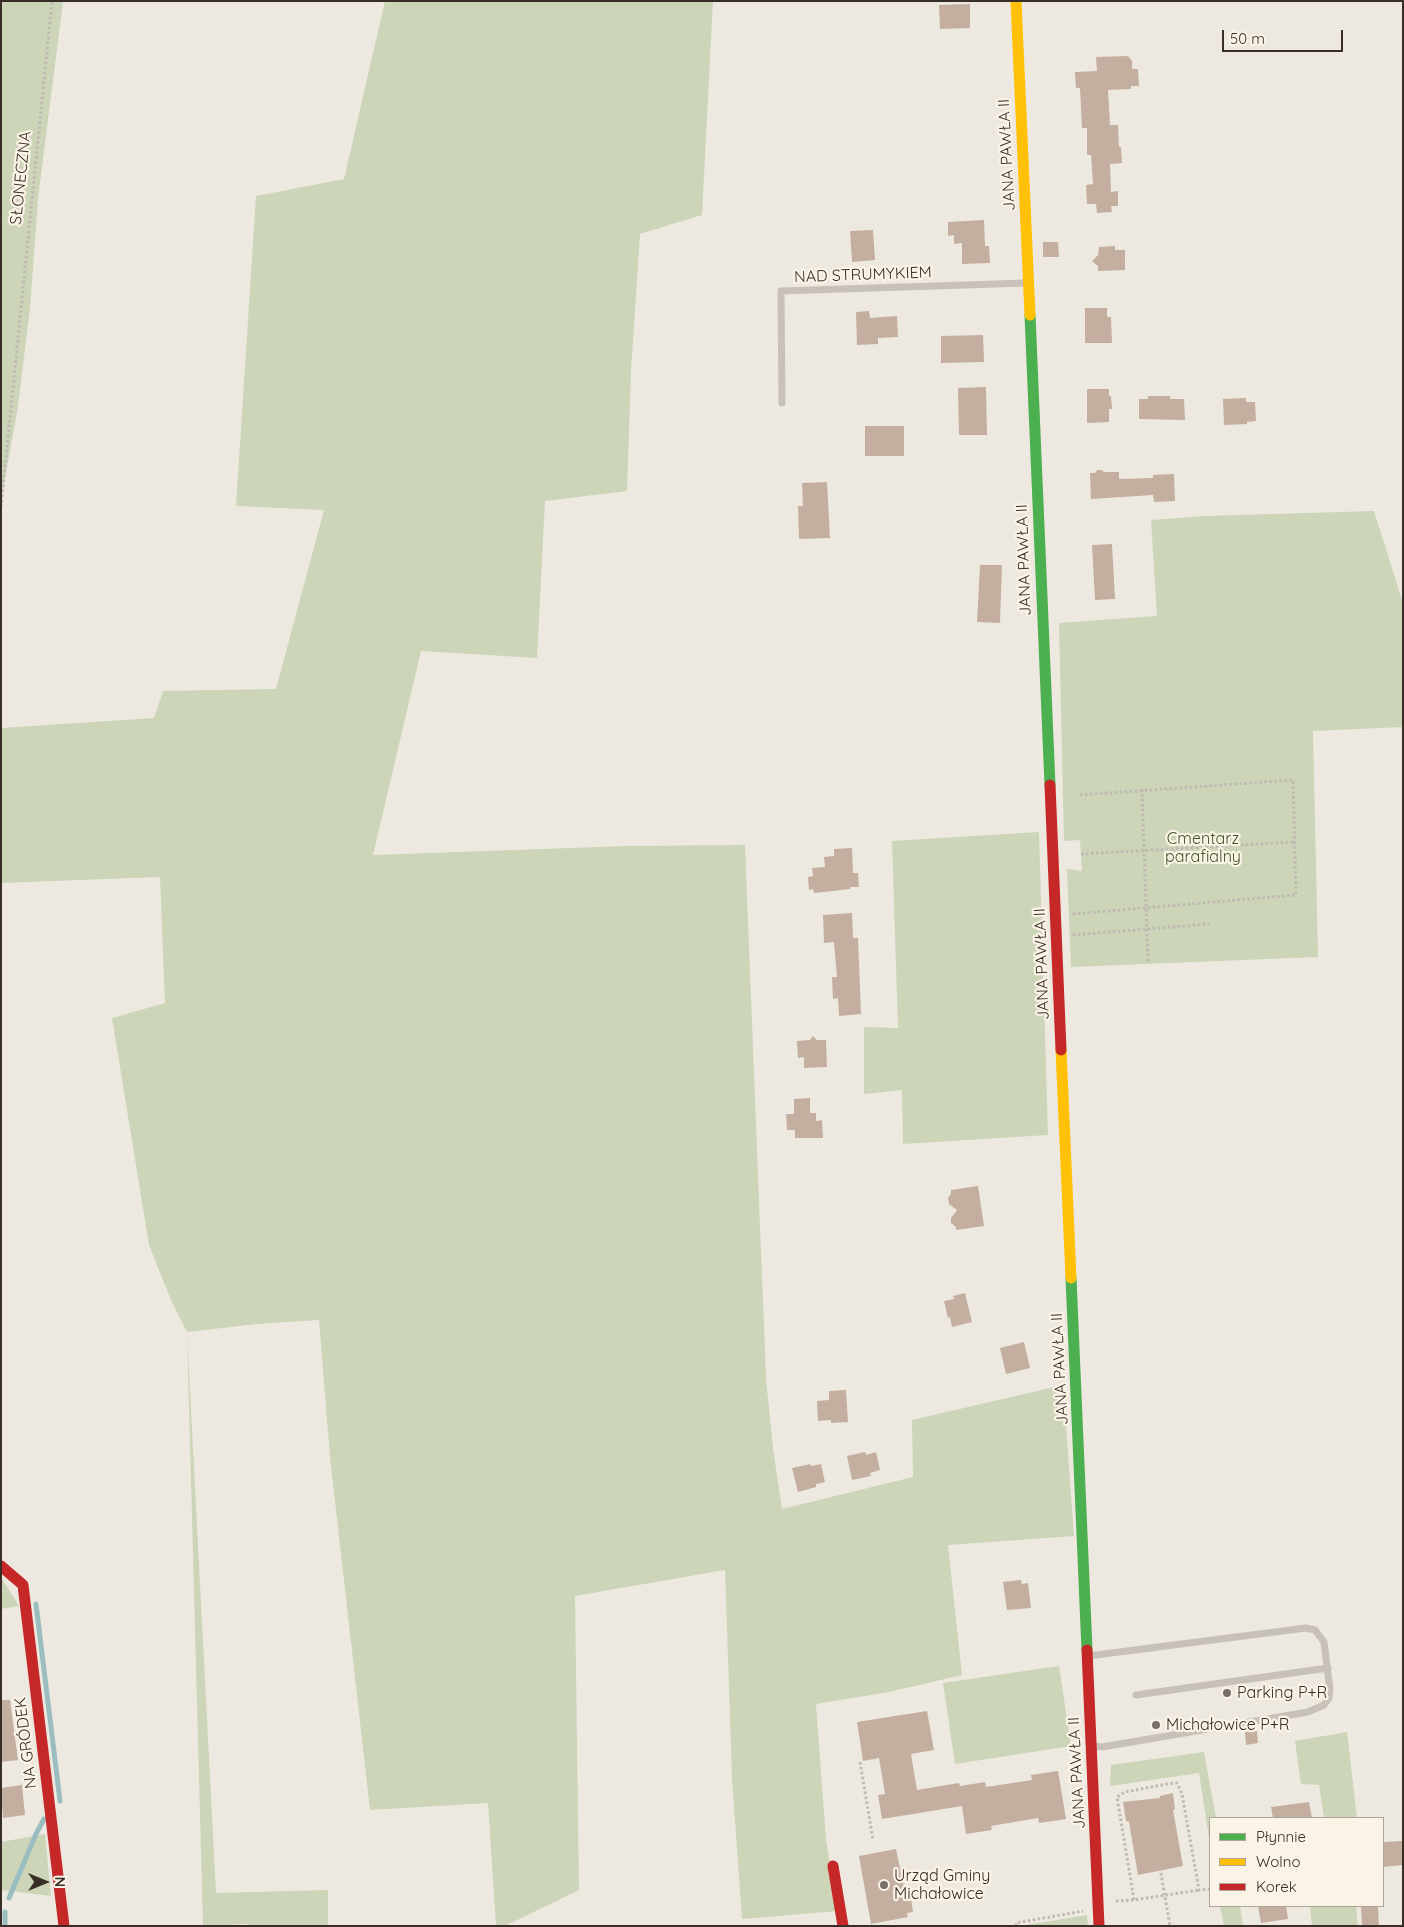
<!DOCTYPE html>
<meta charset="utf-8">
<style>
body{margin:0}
#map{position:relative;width:1404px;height:1927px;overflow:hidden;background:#eee9e0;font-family:Quicksand,sans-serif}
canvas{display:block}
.frame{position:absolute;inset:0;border:2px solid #382e27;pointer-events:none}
.legend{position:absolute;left:1209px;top:1817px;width:175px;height:90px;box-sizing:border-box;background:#fbf3e6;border:1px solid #ada49a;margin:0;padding:6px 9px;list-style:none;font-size:15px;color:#382e27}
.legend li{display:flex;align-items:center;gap:10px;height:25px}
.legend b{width:25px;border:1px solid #ada49a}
.north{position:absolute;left:20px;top:1857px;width:50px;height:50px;-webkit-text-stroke:4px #fbf3e6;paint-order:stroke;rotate:90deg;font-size:14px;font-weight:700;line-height:20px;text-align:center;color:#382e27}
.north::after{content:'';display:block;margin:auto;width:18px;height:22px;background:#382e27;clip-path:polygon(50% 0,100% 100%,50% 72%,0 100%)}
.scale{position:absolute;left:1222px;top:30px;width:121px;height:22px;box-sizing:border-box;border:2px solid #382e27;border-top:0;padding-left:6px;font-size:15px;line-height:18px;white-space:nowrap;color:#382e27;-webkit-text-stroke:4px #fbf3e6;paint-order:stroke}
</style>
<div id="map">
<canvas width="1404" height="1927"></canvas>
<div class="frame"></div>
<ul class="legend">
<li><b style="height:6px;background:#4caf50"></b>Płynnie</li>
<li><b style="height:6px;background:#ffc107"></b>Wolno</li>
<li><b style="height:6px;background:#c62828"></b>Korek</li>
</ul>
<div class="north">N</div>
<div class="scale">50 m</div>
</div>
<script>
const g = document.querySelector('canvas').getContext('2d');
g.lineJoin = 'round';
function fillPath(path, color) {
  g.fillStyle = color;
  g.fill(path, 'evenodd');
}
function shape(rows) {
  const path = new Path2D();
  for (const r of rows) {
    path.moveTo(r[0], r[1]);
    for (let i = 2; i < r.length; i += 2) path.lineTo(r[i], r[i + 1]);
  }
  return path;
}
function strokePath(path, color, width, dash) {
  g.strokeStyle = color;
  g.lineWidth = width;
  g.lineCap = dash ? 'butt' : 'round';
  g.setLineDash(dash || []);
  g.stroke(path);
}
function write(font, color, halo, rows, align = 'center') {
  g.font = font + ' Quicksand,sans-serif';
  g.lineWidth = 4.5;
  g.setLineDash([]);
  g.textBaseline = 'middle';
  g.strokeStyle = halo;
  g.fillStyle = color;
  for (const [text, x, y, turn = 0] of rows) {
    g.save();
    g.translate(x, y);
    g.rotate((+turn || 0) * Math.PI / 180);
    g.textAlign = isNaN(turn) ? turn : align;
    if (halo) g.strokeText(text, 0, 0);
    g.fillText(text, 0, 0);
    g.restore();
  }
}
const green = shape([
 [1,1,63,1,38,199,30,308,18,406,1,500],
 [385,1,713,1,702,215,640,234,631,371,627,491,545,501,537,658,421,651,373,855,626,846,745,845,766,1378,773,1448,782,1509,913,1477,912,1420,1063,1385,1074,1536,948,1545,962,1675,889,1692,816,1704,826,1840,838,1911,742,1919,732,1778,725,1570,575,1596,579,1890,505,1926,496,1926,488,1803,370,1810,330,1457,319,1320,257,1324,187,1332,216,1893,328,1890,328,1926,249,1926,248,1924,203,1926,187,1332,171,1300,149,1245,112,1018,165,1003,160,877,1,883,1,728,154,718,163,691,276,689,324,510,236,506,256,196,344,179],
 [1374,511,1403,603,1403,727,1313,731,1318,957,1071,967,1067,869,1082,871,1080,840,1064,841,1059,623,1157,616,1151,520,1205,516],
 [1039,832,1048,1135,903,1144,902,1090,864,1094,864,1027,898,1028,892,841],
 [1,1577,19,1606,1,1609],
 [1059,1666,1071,1746,955,1764,943,1683],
 [1347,1732,1357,1818,1324,1818,1319,1785,1301,1784,1295,1741],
 [1204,1752,1216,1818,1210,1818,1210,1844,1199,1773,1110,1786,1111,1765],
 [45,1834,51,1896,1,1890,1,1842],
 [1220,1906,1240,1906,1243,1926,1224,1926],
 [1310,1906,1356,1906,1358,1926,1312,1926],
 [1087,1915,1088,1926,1020,1926]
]);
const stream = shape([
 [36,1604,60,1801],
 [9,1898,36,1834,44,1819],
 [5,1912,5,1926]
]);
const building = shape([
 [970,4,970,28,940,29,939,5],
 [1128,56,1132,61,1132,69,1138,69,1139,86,1131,86,1131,89,1108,90,1110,125,1118,125,1119,147,1121,147,1122,163,1110,164,1111,192,1118,191,1118,206,1111,206,1112,212,1097,213,1096,204,1087,204,1086,185,1093,184,1091,155,1087,155,1087,128,1082,128,1080,88,1076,88,1075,72,1097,71,1096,57],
 [984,220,985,246,989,246,990,263,962,264,962,243,954,244,954,235,948,236,948,222],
 [873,230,875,260,852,262,850,231],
 [1043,242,1058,242,1059,257,1043,257],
 [1115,246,1115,250,1125,250,1125,270,1098,271,1098,266,1092,261,1098,255,1099,247],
 [1085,308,1107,308,1107,317,1111,317,1112,343,1085,343],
 [869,311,870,318,897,316,898,337,878,338,878,344,857,345,856,312],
 [983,335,984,362,941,363,941,336],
 [986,387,987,435,959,435,958,388],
 [1087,389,1109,389,1109,396,1111,396,1112,409,1109,409,1109,422,1087,423],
 [1148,396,1170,396,1170,399,1184,399,1185,420,1139,419,1139,399,1148,399],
 [1246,398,1246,402,1255,402,1256,421,1247,422,1247,424,1224,425,1223,399],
 [865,426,904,426,904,456,865,456],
 [1097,470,1102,470,1104,472,1119,472,1119,479,1153,478,1153,475,1174,474,1175,501,1154,502,1153,495,1091,499,1090,473,1095,473],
 [827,482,830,538,799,539,798,506,803,506,802,483],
 [1112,544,1115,599,1095,600,1092,545],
 [980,565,1002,565,1000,623,977,622],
 [852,848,853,873,858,873,859,887,850,887,850,889,814,893,813,889,809,890,808,877,813,876,812,868,825,867,824,857,834,856,834,849],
 [852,913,853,938,858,938,861,1014,839,1016,838,998,833,999,832,977,837,977,834,942,824,943,823,915],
 [813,1036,817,1040,826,1040,827,1067,804,1068,804,1057,798,1058,797,1041,810,1040],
 [810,1098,810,1113,816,1113,816,1121,822,1120,823,1138,795,1138,795,1130,787,1130,786,1114,794,1114,794,1099],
 [978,1186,984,1226,956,1230,956,1227,951,1223,951,1218,957,1210,949,1204,948,1198,951,1194,951,1190],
 [965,1293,972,1322,952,1327,950,1317,948,1318,944,1301,954,1299,953,1296],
 [1024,1342,1030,1368,1006,1374,1000,1348],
 [846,1390,848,1422,831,1423,831,1420,818,1421,817,1401,829,1400,829,1391],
 [865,1452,866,1455,876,1452,880,1470,870,1473,871,1476,852,1480,847,1456],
 [810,1464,811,1466,821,1464,825,1482,816,1484,816,1487,798,1492,792,1468],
 [1021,1580,1022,1584,1028,1583,1031,1608,1007,1610,1003,1582],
 [1,1700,10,1700,18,1760,1,1762],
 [927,1711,934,1750,911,1754,917,1790,959,1783,960,1786,985,1782,986,1787,1032,1780,1031,1775,1058,1771,1066,1819,1039,1823,1038,1818,991,1826,992,1830,966,1834,962,1806,882,1819,878,1795,885,1794,879,1758,863,1761,857,1722],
 [1257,1731,1258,1743,1246,1745,1245,1732],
 [22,1785,25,1815,3,1818,1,1788],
 [1173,1793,1175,1809,1173,1810,1183,1866,1138,1875,1129,1822,1126,1821,1123,1802,1160,1798,1160,1796],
 [1309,1802,1312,1818,1273,1818,1271,1807],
 [1403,1841,1403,1865,1383,1867,1383,1842],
 [896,1849,905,1892,910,1892,913,1912,907,1913,908,1917,871,1924,859,1856],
 [1258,1906,1286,1906,1288,1919,1261,1923],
 [1361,1906,1378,1906,1379,1926,1362,1926]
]);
const path = shape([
 [1,507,52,1],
 [1142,789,1148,964],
 [1081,854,1295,842],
 [1073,914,1296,895,1293,780,1080,795],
 [1073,935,1209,924],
 [860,1762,873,1840],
 [1160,1868,1170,1926],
 [1134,1900,1117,1797,1125,1792,1167,1784,1177,1783,1182,1794,1199,1890,1210,1889],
 [1116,1901,1134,1900,1199,1890],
 [1016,1926,1016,1923,1083,1911]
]);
const lane = shape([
 [782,403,781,291,1026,283],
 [1088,1656,1306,1628,1315,1630,1324,1642,1330,1690,1329,1698,1324,1705,1308,1712,1102,1747,1094,1746],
 [1136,1695,1328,1668]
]);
const fast = shape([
 [1030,315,1050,785],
 [1071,1278,1087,1650]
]);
const slow = shape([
 [1016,1,1030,315],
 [1061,1050,1071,1278]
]);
const jam = shape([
 [1050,785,1061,1050],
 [1,1566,23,1585,64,1926],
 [1087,1650,1099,1926],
 [833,1866,843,1926]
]);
const markers = [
 [1227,1693,5,"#786f68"],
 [1156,1725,5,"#786f68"],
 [884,1885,5,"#786f68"]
];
const streetNames = [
 ["JANA PAWŁA II",1007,155,-93],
 ["SŁONECZNA",21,178,-84],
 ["NAD STRUMYKIEM",863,275,-2],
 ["JANA PAWŁA II",1024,560,-92],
 ["JANA PAWŁA II",1042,964,-92],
 ["JANA PAWŁA II",1060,1369,-93],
 ["NA GRÓDEK",26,1743,-97],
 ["JANA PAWŁA II",1077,1773,-93]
];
const parkNames = [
 ["Cmentarz",1203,839],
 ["parafialny",1203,857]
];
const poiNames = [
 ["Parking P+R",1237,1693],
 ["Michałowice P+R",1166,1725],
 ["Urząd Gminy",894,1876],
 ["Michałowice",894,1894]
];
fillPath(green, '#ccd5b8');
strokePath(stream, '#9abec0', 5);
fillPath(building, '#c3aea0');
strokePath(path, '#c0b9b1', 3, [2.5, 2.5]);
strokePath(lane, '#c7c1b9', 7);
strokePath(fast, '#4caf50', 11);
strokePath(slow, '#ffc107', 11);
strokePath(jam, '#c62828', 11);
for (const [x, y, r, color] of markers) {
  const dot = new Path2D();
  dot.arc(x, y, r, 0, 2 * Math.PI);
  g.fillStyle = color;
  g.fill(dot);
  strokePath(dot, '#fbf3e6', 2);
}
write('16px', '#382e27', '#fbf3e6', streetNames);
write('16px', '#425828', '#fbf3e6', parkNames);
write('16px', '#382e27', '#fbf3e6', poiNames, 'left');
</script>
